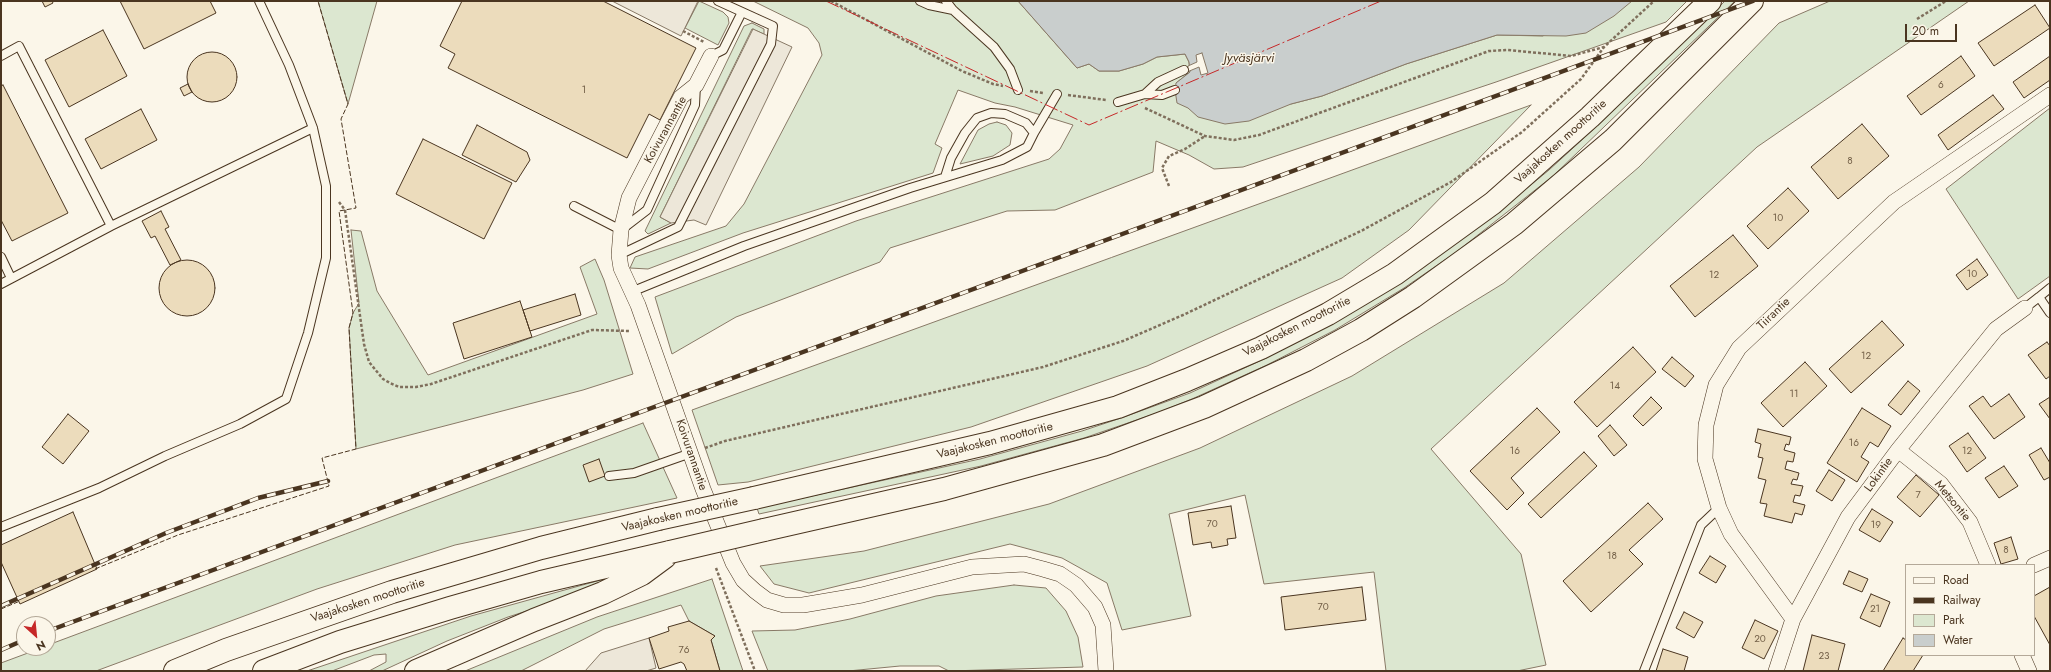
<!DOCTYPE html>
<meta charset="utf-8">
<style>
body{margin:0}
#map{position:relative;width:2051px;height:672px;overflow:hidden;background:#fbf6e9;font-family:Jost,sans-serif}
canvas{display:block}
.frame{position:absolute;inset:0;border:2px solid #4a3520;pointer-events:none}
.legend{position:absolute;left:1905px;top:564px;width:130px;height:92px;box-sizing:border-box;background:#fbf6e9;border:1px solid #b4a999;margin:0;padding:5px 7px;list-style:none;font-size:12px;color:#4a3520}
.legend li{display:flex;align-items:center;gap:8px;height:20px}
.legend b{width:20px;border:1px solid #b4a999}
.north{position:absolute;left:16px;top:616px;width:40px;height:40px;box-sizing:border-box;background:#fbf6e9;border:1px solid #b4a999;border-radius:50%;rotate:153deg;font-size:11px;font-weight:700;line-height:16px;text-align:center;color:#4a3520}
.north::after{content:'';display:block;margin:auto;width:14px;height:18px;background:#c62828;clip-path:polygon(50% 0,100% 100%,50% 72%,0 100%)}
.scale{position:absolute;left:1905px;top:24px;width:52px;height:18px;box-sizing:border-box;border:2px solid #4a3520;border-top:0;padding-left:5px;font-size:12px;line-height:14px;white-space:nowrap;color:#4a3520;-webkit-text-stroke:3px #fbf6e9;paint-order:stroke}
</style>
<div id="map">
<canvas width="2051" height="672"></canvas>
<div class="frame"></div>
<ul class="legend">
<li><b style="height:5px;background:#fbf6e9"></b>Road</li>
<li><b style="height:5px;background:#4a3520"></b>Railway</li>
<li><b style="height:11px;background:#dce7d0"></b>Park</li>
<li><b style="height:11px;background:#c9cecd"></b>Water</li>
</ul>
<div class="north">N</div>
<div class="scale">20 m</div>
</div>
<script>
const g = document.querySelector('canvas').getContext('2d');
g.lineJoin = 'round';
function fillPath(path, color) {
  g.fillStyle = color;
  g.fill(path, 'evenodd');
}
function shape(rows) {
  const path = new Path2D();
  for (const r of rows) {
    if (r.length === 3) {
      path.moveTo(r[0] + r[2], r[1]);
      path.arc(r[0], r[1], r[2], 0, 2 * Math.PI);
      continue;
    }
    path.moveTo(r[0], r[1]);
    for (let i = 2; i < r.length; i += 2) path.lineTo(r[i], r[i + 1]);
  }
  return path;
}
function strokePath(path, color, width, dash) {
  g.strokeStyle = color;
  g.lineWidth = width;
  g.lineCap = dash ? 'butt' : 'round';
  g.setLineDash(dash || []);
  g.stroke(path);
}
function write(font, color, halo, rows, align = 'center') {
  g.font = font + ' Jost,sans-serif';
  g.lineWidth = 3;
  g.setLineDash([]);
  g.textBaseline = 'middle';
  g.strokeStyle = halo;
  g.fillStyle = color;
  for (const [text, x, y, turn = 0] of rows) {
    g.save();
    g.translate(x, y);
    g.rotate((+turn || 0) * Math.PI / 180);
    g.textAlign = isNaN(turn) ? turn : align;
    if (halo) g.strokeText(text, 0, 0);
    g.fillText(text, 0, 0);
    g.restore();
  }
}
const green = shape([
 [318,1,377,1,348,104,318,1],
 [699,1,723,12,728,17,729,23,718,45,685,28,699,1],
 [753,1,1018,1,1077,68,1089,64,1099,71,1119,71,1143,64,1157,57,1185,54,1189,62,1190,72,1176,83,1291,104,1322,96,1406,64,1497,35,1543,36,1587,1,1687,1,1666,22,1496,82,1243,167,1214,169,1189,155,1156,141,1153,172,1055,210,1007,211,890,248,880,262,736,317,672,354,655,297,856,221,1049,159,1060,149,1073,125,1015,107,995,103,958,90,935,144,942,148,933,173,743,233,648,269,630,268,635,257,726,226,744,204,822,55,819,43,808,28,753,1],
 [1725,1,1735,1,1553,176,1455,253,1404,288,1335,330,1267,365,1192,399,1157,413,1084,438,981,466,759,514,757,508,980,459,1082,431,1121,418,1190,393,1264,359,1332,323,1401,282,1499,211,1549,170,1597,126,1725,1],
 [1830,1,1969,1,1757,147,1431,449,1521,554,1546,665,1517,671,1386,671,1374,572,1264,584,1245,495,1169,514,1191,616,1122,630,1107,583,1062,558,1010,544,809,593,774,584,760,566,864,551,1049,504,1200,448,1352,376,1504,283,1639,167,1779,23,1830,1],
 [752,23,764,29,764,34,752,29,660,217,671,223,648,234,645,231,744,26,752,23],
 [1531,105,1409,230,1342,278,1147,366,971,427,748,482,718,485,692,410,1531,105],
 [2050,108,2050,276,2018,299,1946,189,2050,108],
 [997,122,1006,125,1012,133,1010,145,993,156,960,164,978,130,989,124,997,122],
 [351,230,361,231,377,291,428,375,597,314,580,267,595,259,604,280,633,374,583,390,356,449,349,328,353,313,359,303,351,230],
 [643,423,677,498,455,545,317,589,96,671,1,671,1,663,36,650,48,648,48,645,643,423],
 [615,576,564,599,508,617,447,641,382,671,369,671,386,662,386,654,374,655,332,671,307,671,471,616,615,576],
 [712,579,743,671,720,671,711,640,715,636,689,621,681,605,604,629,521,671,465,671,597,617,712,579],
 [1014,585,1046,588,1066,611,1078,637,1083,667,949,671,939,666,900,666,848,671,768,671,752,631,795,630,850,619,936,596,1014,585]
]);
const parking = shape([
 [612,1,698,1,681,36,612,1],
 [753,29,792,47,706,225,694,220,671,223,660,217,753,29],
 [649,638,656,668,646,671,585,671,601,653,649,638]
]);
const water = shape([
 [1018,1,1632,1,1614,16,1586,33,1566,36,1497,35,1406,64,1322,96,1291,104,1249,121,1225,124,1198,117,1188,108,1177,103,1175,90,1176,83,1190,72,1189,62,1185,54,1157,57,1143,64,1119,71,1099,71,1089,64,1077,68,1018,1]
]);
const pier = shape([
 [1202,53,1208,73,1201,75,1199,67,1187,72,1188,66,1197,62,1196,55,1202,53]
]);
const building = shape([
 [42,1,52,1,53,3,45,7,42,1],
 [120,1,210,1,216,13,144,49,120,1],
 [462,1,603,1,696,48,660,120,649,114,627,158,448,68,455,54,440,46,462,1],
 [2035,5,2050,28,1994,66,1978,43,2035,5],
 [103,30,127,76,69,107,45,60,103,30],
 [212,77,25],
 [1961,56,1975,76,1921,115,1907,96,1961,56],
 [2050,56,2050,80,2024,98,2013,82,2050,56],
 [188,84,192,92,184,96,180,88,188,84],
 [3,85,68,213,12,241,1,220,1,86,3,85],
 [1993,95,2004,109,1948,150,1938,135,1993,95],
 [141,109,157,140,101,169,85,139,141,109],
 [1862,124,1889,156,1838,199,1811,167,1862,124],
 [477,125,527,152,530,160,516,182,462,155,477,125],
 [423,139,512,183,484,239,396,194,423,139],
 [1788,188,1809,211,1768,249,1747,226,1788,188],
 [161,211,169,227,165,229,181,260,170,265,155,236,151,238,142,221,161,211],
 [1733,235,1758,266,1695,317,1670,286,1733,235],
 [1977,259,1988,275,1967,290,1956,275,1977,259],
 [187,288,28],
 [575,294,581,315,530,331,523,310,575,294],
 [520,301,532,337,464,359,453,323,520,301],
 [1882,321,1904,345,1851,393,1829,369,1882,321],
 [2047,342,2050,346,2050,376,2046,379,2028,355,2047,342],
 [1633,347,1656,372,1597,427,1574,402,1633,347],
 [1672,357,1694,376,1685,387,1662,369,1672,357],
 [1805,362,1827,386,1783,427,1761,403,1805,362],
 [1908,381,1920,391,1901,415,1888,405,1908,381],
 [2009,394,2025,417,1994,439,1969,406,1983,396,1991,407,2009,394],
 [1651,397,1662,408,1643,426,1633,416,1651,397],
 [2050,397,2050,419,2039,404,2050,397],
 [1537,408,1560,432,1511,478,1524,493,1507,510,1470,471,1537,408],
 [1862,408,1891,426,1878,447,1870,442,1861,457,1869,462,1857,482,1827,463,1862,408],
 [68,414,89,431,63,464,42,447,68,414],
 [1610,425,1627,445,1614,456,1598,436,1610,425],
 [1758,429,1791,437,1789,445,1786,444,1784,450,1795,453,1793,462,1787,461,1785,469,1799,473,1797,480,1793,479,1791,484,1803,486,1800,496,1795,495,1793,502,1805,505,1802,515,1795,513,1792,523,1764,516,1767,504,1760,503,1766,480,1758,478,1763,458,1758,457,1761,444,1755,442,1758,429],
 [1968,433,1986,458,1967,472,1949,446,1968,433],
 [2041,448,2050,463,2050,477,2044,480,2029,455,2041,448],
 [1584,452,1597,466,1541,518,1528,504,1584,452],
 [599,459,605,476,589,482,583,465,599,459],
 [2004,466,2018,486,1999,498,1985,478,2004,466],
 [1829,470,1845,480,1832,501,1816,491,1829,470],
 [1916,475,1939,495,1920,517,1897,497,1916,475],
 [1648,503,1663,519,1629,550,1643,564,1591,612,1563,581,1648,503],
 [1231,506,1236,538,1227,539,1228,545,1212,548,1211,542,1193,545,1188,513,1231,506],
 [1872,509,1893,522,1880,542,1859,530,1872,509],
 [73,512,97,569,20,604,1,562,1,545,73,512],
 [2011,537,2018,559,2001,564,1994,543,2011,537],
 [1710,556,1726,566,1716,583,1699,573,1710,556],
 [1849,571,1868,579,1862,592,1843,584,1849,571],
 [1362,587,1366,620,1285,630,1281,597,1362,587],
 [2050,587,2050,645,2034,616,2034,596,2050,587],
 [1871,594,1890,602,1880,627,1860,618,1871,594],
 [1684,612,1703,622,1694,638,1676,628,1684,612],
 [1755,620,1778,631,1764,659,1742,648,1755,620],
 [689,621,715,636,711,640,720,671,687,671,684,664,681,662,659,669,649,638,669,631,668,627,689,621],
 [1812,635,1845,644,1838,671,1803,671,1812,635],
 [1903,638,1906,640,1906,655,1923,655,1913,671,1883,671,1903,638],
 [1663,649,1688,657,1684,671,1656,671,1663,649]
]);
const path = shape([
 [831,1,962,71,993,84,1003,86],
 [1917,19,1946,1],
 [683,31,704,42],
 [1030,91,1043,93],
 [1068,95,1106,100],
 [1145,108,1205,136,1234,140,1259,135,1489,51,1508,50,1571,56,1604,47],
 [1169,186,1162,168,1169,156,1185,149,1205,136],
 [339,202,345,210,364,344,369,362,383,379,390,383,399,387,416,387,431,384,592,330,630,331],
 [705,448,725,441,1043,367,1123,341,1183,315,1361,231,1451,182,1522,132,1581,79,1604,47,1654,1],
 [716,568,755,671]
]);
const service = shape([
 [920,1,929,5,953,10],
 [946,1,953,10,994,47,1010,69,1018,90],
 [1,56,19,46,111,226],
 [711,56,723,50,742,12],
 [1145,94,1158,82,1184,70],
 [1118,102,1145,94,1162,95,1175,90],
 [1034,133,1057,94],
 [574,206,621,230,647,210,695,105,696,85],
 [619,255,678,227,771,44,773,26,718,1],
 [1,257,11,278],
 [1,284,111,226,313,128],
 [631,292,744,246,910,188,1002,160,1027,147,1034,133,1026,123,1005,114,991,113,977,118,965,133,951,158,945,177],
 [2039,297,2050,288],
 [2025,308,2039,297,2050,313],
 [609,476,634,473,691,453],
 [1,527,99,488,165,456,240,424,286,399,308,333,326,258,326,186,313,128,289,65,259,1],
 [1644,671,1701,525,1719,508]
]);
const minor = shape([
 [711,56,696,85,681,97,629,198,621,230,619,255,621,268,638,305,703,489,733,563,743,580,755,591,767,600,784,605,803,605,862,595,972,567,1024,564,1043,569,1060,574,1076,585,1095,607,1103,625,1106,671],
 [1898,450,1941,484,1970,522,1988,565],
 [2034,565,2050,558],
 [1793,619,1731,534,1719,508,1705,459,1706,425,1716,385,1739,348,1894,202,2050,95],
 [2022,655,2029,671],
 [1776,671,1793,619,1848,517,1898,450,1996,329,2025,308]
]);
const motorway = shape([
 [754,498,990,443,1118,407,1187,380,1261,348,1328,314,1395,274,1493,203,1590,117,1710,1],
 [764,530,944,489,1103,445,1204,407,1306,360,1361,330,1413,297,1514,224,1613,140,1752,1],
 [175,671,226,650,392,592,541,548,658,519],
 [264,671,340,642,450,608,541,582,670,552],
 [416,671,534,620,603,593,642,574,665,557]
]);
const rail = shape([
 [1,606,166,533,258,498,328,481],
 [48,631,1753,1],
 [1,650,24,640]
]);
const motorwayBridge = shape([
 [658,519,754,498],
 [670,552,764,530]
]);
const fence = shape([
 [95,569,178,535,329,486,322,458,356,449,349,328,353,313,339,211,356,208,341,119,348,104,318,1],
 [1,609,20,601]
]);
const power = shape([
 [826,1,1089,125,1381,1]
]);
const numberNames = [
 ["6",1941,86],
 ["1",584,91],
 ["8",1850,162],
 ["10",1778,219],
 ["10",1972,275],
 ["12",1714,276],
 ["12",1866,357],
 ["14",1615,387],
 ["11",1794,395],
 ["16",1854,444],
 ["16",1515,452],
 ["12",1967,452],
 ["7",1918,496],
 ["70",1212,525],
 ["19",1876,526],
 ["8",2006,551],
 ["18",1612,557],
 ["70",1323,608],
 ["21",1875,610],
 ["20",1760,640],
 ["76",684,651],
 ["23",1824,657]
];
const streetNames = [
 ["Koivurannantie",666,130,-61],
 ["Vaajakosken moottoritie",1561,142,-42],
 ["Tiirantie",1774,314,-44],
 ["Vaajakosken moottoritie",1297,327,-27],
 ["Vaajakosken moottoritie",995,441,-14],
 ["Koivurannantie",691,455,71],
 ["Lokintie",1879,475,-54],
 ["Metsontie",1952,501,50],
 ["Vaajakosken moottoritie",680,515,-13],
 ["Vaajakosken moottoritie",368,601,-18]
];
const waterNames = [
 ["Jyväsjärvi",1249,59]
];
fillPath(green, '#dce7d0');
strokePath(green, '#887966', 1);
fillPath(parking, '#ede7d9');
strokePath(parking, '#887966', 1);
fillPath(water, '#c9cecd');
strokePath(water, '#887966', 1);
fillPath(pier, '#fbf6e9');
strokePath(pier, '#887966', 1);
fillPath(building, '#ecdcbc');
strokePath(building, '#4a3520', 1);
strokePath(service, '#4a3520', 10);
strokePath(minor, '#4a3520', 16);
strokePath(motorway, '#4a3520', 24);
strokePath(path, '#7f6f5c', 2.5, [3, 2]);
strokePath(service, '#fbf6e9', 8);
strokePath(minor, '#fbf6e9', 15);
strokePath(motorway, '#fbf6e9', 22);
strokePath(rail, '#4a3520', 4.5);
strokePath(rail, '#fbf6e9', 3, [9]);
strokePath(motorwayBridge, '#4a3520', 24, []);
strokePath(motorwayBridge, '#fbf6e9', 22);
strokePath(fence, '#4a3520', 1, [5, 2]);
strokePath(power, '#c62828', 1, [14, 3, 2, 3]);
write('10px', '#725f47', null, numberNames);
write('12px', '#4a3520', '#fbf6e9', streetNames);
write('italic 13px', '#4a3520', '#fbf6e9', waterNames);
</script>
